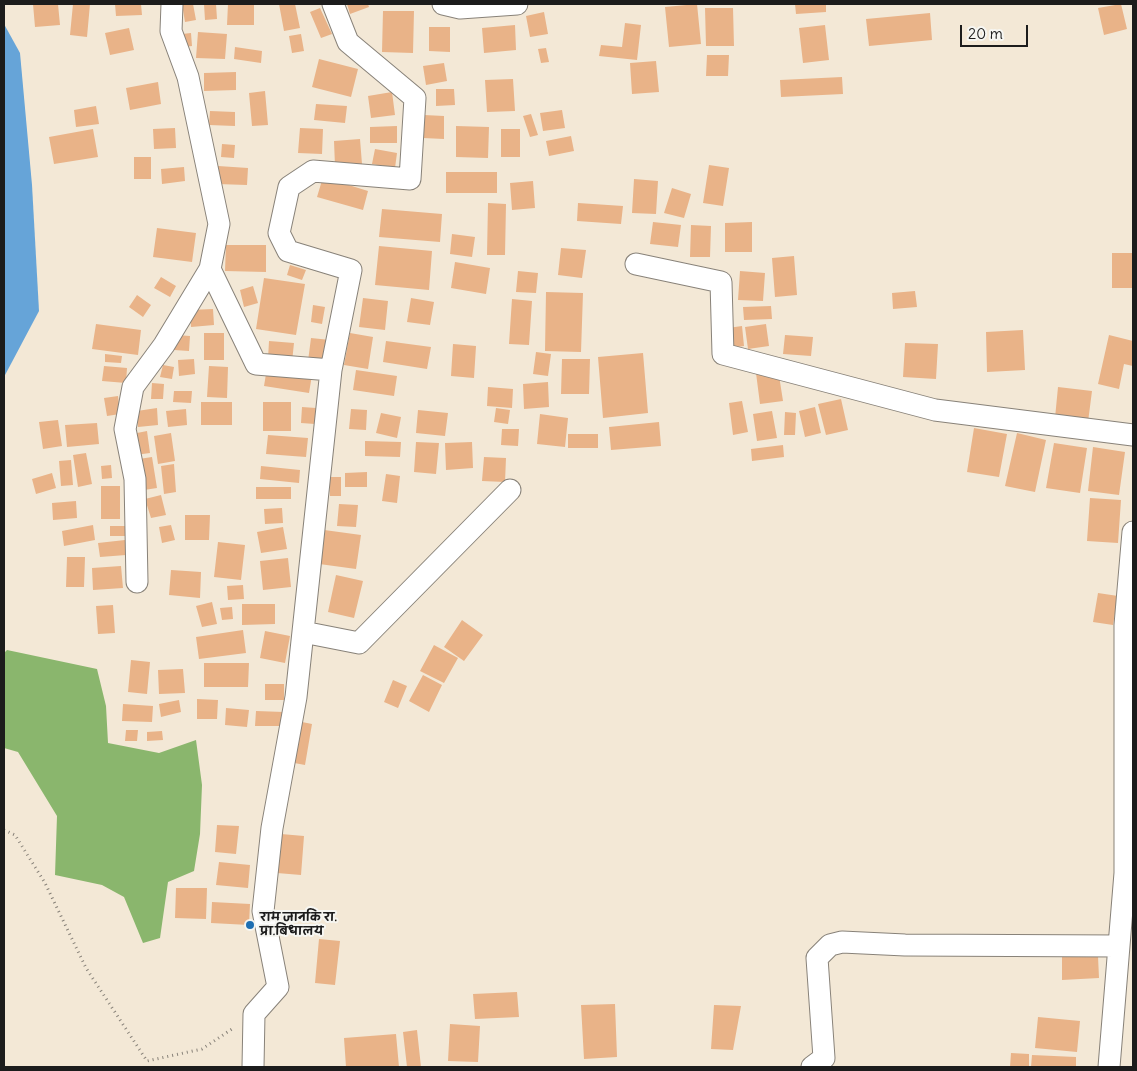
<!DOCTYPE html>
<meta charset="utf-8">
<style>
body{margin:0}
#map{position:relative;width:1137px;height:1071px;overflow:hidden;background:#f3e8d6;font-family:Delius,sans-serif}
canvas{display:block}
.frame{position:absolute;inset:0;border:5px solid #1c1c1c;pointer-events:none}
.scale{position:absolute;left:960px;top:25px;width:68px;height:22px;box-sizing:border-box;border:2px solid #1c1c1c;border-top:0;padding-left:6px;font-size:15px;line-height:18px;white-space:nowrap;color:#1c1c1c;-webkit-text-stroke:4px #f6f6f2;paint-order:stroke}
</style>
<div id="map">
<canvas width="1137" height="1071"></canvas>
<div class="frame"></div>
<div class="scale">20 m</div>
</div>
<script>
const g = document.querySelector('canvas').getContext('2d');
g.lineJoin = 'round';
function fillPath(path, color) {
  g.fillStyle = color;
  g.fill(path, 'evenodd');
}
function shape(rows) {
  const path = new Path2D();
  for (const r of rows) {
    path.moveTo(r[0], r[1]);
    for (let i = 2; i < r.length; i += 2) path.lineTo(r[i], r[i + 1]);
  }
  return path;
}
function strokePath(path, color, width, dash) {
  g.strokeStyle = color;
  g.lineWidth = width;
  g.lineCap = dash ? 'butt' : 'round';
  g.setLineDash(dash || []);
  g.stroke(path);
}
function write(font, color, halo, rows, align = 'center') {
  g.font = font + ' Delius,"Playpen Sans Deva",sans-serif';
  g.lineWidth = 4;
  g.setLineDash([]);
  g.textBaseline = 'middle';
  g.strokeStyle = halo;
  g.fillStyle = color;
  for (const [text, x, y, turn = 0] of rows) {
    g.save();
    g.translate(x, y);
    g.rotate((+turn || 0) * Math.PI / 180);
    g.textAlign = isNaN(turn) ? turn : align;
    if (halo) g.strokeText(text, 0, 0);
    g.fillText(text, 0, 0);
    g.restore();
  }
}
const forest = shape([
 [7,650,97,669,106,706,108,743,159,753,196,740,202,785,200,834,194,871,168,882,160,938,143,943,124,897,102,885,55,875,57,816,18,752,4,748,4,653]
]);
const water = shape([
 [4,24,20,53,32,185,39,311,4,377]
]);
const building = shape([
 [33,4,58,4,60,25,35,27],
 [73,4,90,4,87,37,70,35],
 [115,4,141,4,142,15,116,16],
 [182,4,193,4,196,20,185,22],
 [204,4,216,4,217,19,205,20],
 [228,4,254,4,254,25,227,25],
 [279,4,295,4,300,28,284,31],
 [347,4,368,4,369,7,350,14],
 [697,4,701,44,669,47,665,7],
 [795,4,826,4,826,12,796,14],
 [1121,4,1127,29,1104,35,1098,8],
 [320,8,332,34,321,38,310,12],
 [705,8,733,8,734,46,706,46],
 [383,11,414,11,413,53,382,52],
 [544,12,548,34,530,37,526,16],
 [930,13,932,40,869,46,866,19],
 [625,23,641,25,637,60,599,56,601,45,622,47],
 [515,25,516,50,484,53,482,28],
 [825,25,829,60,803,63,799,28],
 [429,27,450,27,450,52,429,51],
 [129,28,134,50,110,55,105,33],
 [198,32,227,34,225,59,196,58],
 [191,33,192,46,184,47,182,34],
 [301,34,304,51,292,53,289,36],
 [235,47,262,51,261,63,234,59],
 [546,48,549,62,541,63,538,49],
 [707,55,729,55,728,76,706,76],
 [319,59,358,69,351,97,312,87],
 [656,61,659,92,632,94,630,63],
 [444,63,447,81,426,85,423,66],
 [236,72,236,90,204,91,204,73],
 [842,77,843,94,781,97,780,80],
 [513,79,515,111,487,112,485,80],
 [158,82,161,104,130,110,126,88],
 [436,89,454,89,455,105,436,106],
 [265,91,268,125,252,126,249,93],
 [392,92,395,115,371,118,368,96],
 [316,104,347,106,345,123,314,120],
 [96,106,99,124,76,127,74,110],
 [562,110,565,128,543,131,540,113],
 [210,111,235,112,235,126,209,125],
 [531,114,538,135,530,137,523,116],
 [424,115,444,116,444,139,423,138],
 [397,126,397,143,370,143,370,127],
 [456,126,489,127,488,158,456,157],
 [175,128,176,148,154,149,153,129],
 [300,128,323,129,322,154,298,153],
 [93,129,98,157,54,164,49,137],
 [501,129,520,129,520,157,501,157],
 [571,136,574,151,549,156,546,141],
 [360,139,362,164,335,166,334,141],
 [222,144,235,145,234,158,221,157],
 [375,149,397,153,395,168,372,164],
 [134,157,151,157,151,179,134,179],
 [709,165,729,168,723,206,703,203],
 [218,166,248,168,247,185,217,184],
 [184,167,185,181,162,184,161,169],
 [446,172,497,172,497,193,446,193],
 [323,177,368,191,363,210,317,197],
 [634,179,658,181,656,214,632,213],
 [533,181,535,208,512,210,510,183],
 [672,188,691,194,684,218,664,213],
 [488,203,506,204,505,255,487,255],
 [578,203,623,206,621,224,577,221],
 [382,209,442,214,440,242,379,237],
 [653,222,681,225,678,247,650,244],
 [752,222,752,252,725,252,725,223],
 [691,225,711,226,710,257,690,257],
 [157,228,196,233,192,262,153,257],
 [452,234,475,237,472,257,450,254],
 [226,245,266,245,266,272,225,271],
 [379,246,432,251,429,290,375,285],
 [561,248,586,250,582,278,558,275],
 [1112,253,1133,253,1133,288,1112,288],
 [794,256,797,295,775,297,772,258],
 [455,262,490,268,486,294,451,288],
 [290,265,306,270,302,280,287,275],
 [518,271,538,273,536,293,516,292],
 [740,271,765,273,763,301,738,300],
 [161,277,176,286,170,297,154,288],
 [264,278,305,284,296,335,256,329],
 [253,286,258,303,244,307,240,290],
 [915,291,917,307,893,309,892,293],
 [546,292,583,293,581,352,545,351],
 [137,295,151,305,143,317,129,307],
 [363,298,388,301,385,330,359,327],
 [411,298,434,302,430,325,407,322],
 [512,299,532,301,529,345,509,344],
 [313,305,325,307,322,324,311,322],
 [771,306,772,319,744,320,743,307],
 [213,309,214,325,191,327,190,310],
 [96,324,141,330,138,355,92,349],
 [766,324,769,346,748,349,745,327],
 [742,326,744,346,730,348,728,328],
 [1023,330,1025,370,987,372,986,332],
 [204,333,224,333,224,360,204,360],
 [350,333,373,337,368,369,344,365],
 [176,335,190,336,189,351,174,350],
 [785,335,813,337,811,356,783,354],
 [1109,335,1133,341,1133,366,1124,364,1119,389,1098,384],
 [311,338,330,340,327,363,308,361],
 [269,341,294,343,292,362,268,359],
 [386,341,431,347,427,369,383,362],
 [905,343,938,344,936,379,903,377],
 [453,344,476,346,474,378,451,376],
 [536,352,551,354,548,376,533,374],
 [643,353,648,413,603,418,598,357],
 [105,354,122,356,121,363,105,362],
 [194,359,195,374,179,376,178,360],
 [562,359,590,359,589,394,561,394],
 [163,365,174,367,172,379,160,377],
 [104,366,127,368,126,383,102,381],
 [209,366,228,367,227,398,207,397],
 [267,368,312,375,309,393,264,386],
 [778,369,783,401,760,404,756,373],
 [356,370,397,376,394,396,353,390],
 [548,382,549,407,524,409,523,384],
 [152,383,164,384,163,399,151,399],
 [488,387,513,389,512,408,487,406],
 [1058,387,1092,391,1088,422,1055,418],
 [174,391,192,391,191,403,173,402],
 [118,396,120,414,107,416,104,398],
 [841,399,848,430,826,435,818,404],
 [742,401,748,432,733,435,729,403],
 [201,402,232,402,232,425,201,425],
 [263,402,291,402,291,431,263,431],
 [302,407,316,408,315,424,301,423],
 [815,407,821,433,805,437,799,411],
 [157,408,158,425,138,427,137,411],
 [496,408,510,410,508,424,494,422],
 [186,409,187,425,168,427,166,411],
 [351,409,367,410,366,430,349,429],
 [418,410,448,413,445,436,416,433],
 [772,411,777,438,757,441,753,414],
 [785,412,796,413,795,435,784,435],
 [381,413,401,417,397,438,376,433],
 [540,414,568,418,565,447,537,444],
 [58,420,62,446,43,449,39,422],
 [659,422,661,446,611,450,609,427],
 [97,423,99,444,67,447,65,425],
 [974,428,1007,434,999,477,967,472],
 [502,429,519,429,518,446,501,445],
 [147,431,150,453,135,455,132,434],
 [171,433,175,461,158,464,154,436],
 [1017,433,1046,440,1035,492,1005,486],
 [568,434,598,434,598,448,568,448],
 [268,435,308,438,306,457,266,454],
 [365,441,401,442,400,457,365,456],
 [416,442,439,443,436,474,414,472],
 [472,442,473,468,446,470,445,443],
 [1054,443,1087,448,1080,493,1046,488],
 [783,445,784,457,752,461,751,449],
 [1093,447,1125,452,1119,495,1088,491],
 [86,453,92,484,78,487,73,455],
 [152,457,157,488,144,490,139,459],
 [484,457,506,458,505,482,482,481],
 [71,460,73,485,61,486,59,461],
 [174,464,176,492,164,494,161,466],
 [111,465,112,478,102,479,101,466],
 [261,466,300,470,299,483,260,479],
 [367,472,367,487,345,487,345,473],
 [52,473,56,488,36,494,32,479],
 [386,474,400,476,397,503,382,501],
 [329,477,341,477,341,496,330,496],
 [101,486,120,486,120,519,101,519],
 [256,487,291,487,291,499,256,499],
 [161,495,166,515,151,518,145,499],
 [1090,498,1121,500,1118,543,1087,541],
 [76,501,77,518,53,520,52,503],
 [339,504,358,505,356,527,337,526],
 [282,508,283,523,265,524,264,509],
 [185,515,210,515,209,540,185,540],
 [93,525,95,540,64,546,62,531],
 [171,525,175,540,162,543,159,527],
 [110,526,126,526,126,536,110,536],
 [283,527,287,549,261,553,257,532],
 [317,529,361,535,356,569,312,563],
 [125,540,126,555,100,557,98,543],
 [218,542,245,545,241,580,214,577],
 [67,557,85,557,84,587,66,587],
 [288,558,291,587,263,590,260,561],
 [121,566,123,588,93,590,92,568],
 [171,570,201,572,200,598,169,595],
 [336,575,363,581,354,618,328,612],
 [243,585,244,599,228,600,227,586],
 [1098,593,1118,596,1113,625,1093,622],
 [212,602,217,624,202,627,196,606],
 [242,604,275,604,275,624,242,625],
 [113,605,115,633,98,634,96,606],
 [232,607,233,619,222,620,220,608],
 [462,620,483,635,464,661,444,647],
 [243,630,246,653,199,659,196,637],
 [265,631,290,636,285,663,260,658],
 [434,645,458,658,444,683,420,671],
 [131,660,150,662,147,694,128,692],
 [204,663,249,663,248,687,204,687],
 [183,669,185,693,159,694,158,670],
 [423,675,442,685,429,712,409,701],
 [393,680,407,686,398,708,384,702],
 [265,684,284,684,284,700,265,700],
 [197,699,218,700,217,719,197,719],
 [179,700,181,712,161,717,159,704],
 [123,704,153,706,152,722,122,721],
 [226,708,249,710,247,727,225,725],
 [256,711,284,712,283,726,255,726],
 [297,721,312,724,305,765,289,762],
 [126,730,138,730,137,741,125,741],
 [162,731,163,740,147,741,147,732],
 [217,825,239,826,236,854,215,852],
 [281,834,304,836,301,875,277,873],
 [219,862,250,865,248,888,216,885],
 [176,888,207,888,206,919,175,918],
 [212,902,250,904,249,925,211,923],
 [319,939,340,941,335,985,315,983],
 [1098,956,1099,978,1062,980,1062,957],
 [517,992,519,1017,475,1019,473,994],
 [615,1004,617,1057,584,1059,581,1005],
 [714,1005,741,1006,733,1050,711,1049],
 [1038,1017,1080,1021,1077,1052,1035,1048],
 [450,1024,480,1026,478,1062,448,1061],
 [417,1030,421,1067,407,1067,403,1032],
 [396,1034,399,1067,346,1067,344,1038],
 [1011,1053,1029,1054,1029,1067,1010,1067],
 [1032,1055,1076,1057,1076,1067,1031,1067]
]);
const path = shape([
 [4,830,15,835,45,883,86,968,147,1061,202,1049,232,1029]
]);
const minor = shape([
 [443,4,460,8,517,4],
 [636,264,721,282,723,354,935,410,1133,435],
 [210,269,256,364,331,370],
 [137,582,135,479,125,429,133,387,164,345,210,269,219,224,188,77,171,31,172,4],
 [303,632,359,643,510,490],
 [253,1067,254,1014,278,987,263,911,272,828,296,697,331,370,351,270,288,251,279,233,289,187,313,171,410,179,415,98,348,42,333,4],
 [812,1067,824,1058,817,958,830,945,842,942,905,945,1119,946],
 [1109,1067,1125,873,1125,625,1133,532]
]);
const markers = [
 [250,925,5,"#1f6fb2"]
];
const poiNames = [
 ["राम जानकि रा.",260,918],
 ["प्रा.बिधालय",260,932]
];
fillPath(forest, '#8ab66d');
fillPath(water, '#66a4d8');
fillPath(building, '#e9b388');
strokePath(minor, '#888279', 23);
strokePath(path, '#888279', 3, [1, 4]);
strokePath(minor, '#fff', 21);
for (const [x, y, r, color] of markers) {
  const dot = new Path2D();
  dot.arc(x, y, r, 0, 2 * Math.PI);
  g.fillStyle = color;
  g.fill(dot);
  strokePath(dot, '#f6f6f2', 2);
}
write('bold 12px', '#1c1c1c', '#f6f6f2', poiNames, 'left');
</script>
